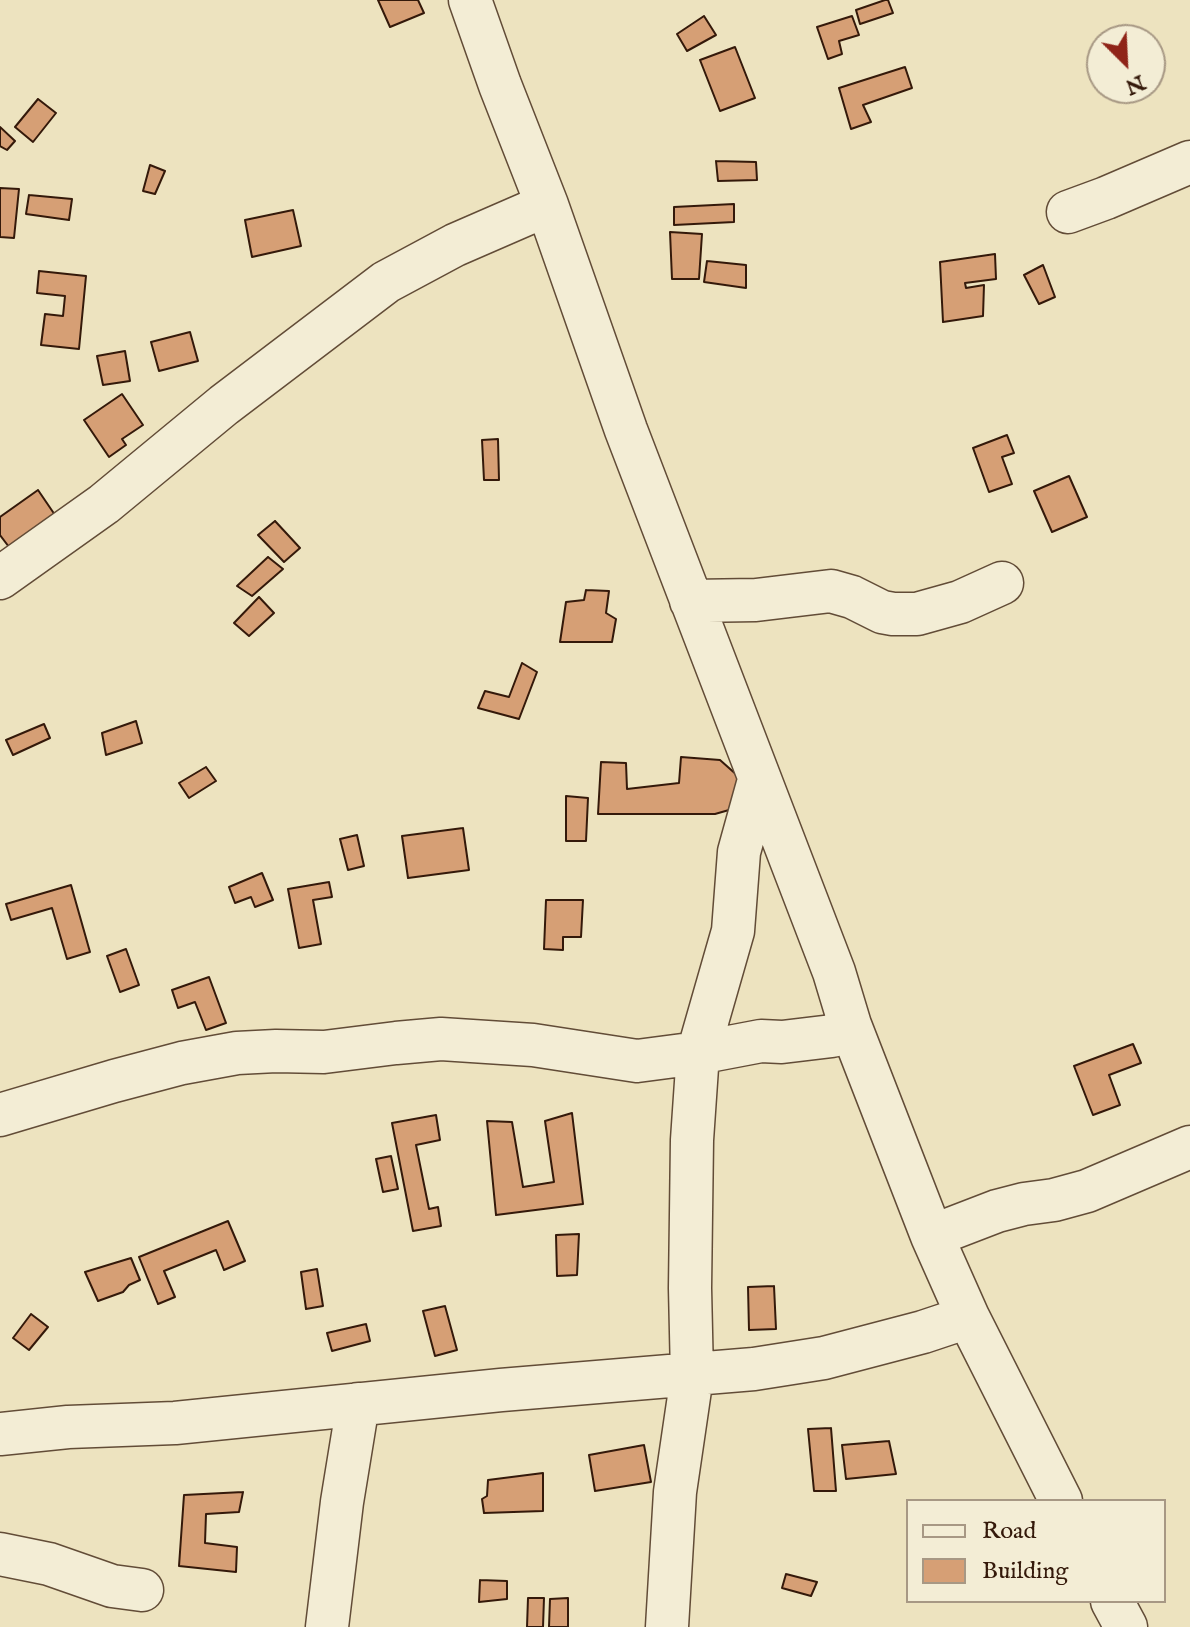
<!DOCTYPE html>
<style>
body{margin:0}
#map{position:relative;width:1190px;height:1627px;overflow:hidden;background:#ede3bf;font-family:"IM FELL English",serif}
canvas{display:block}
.legend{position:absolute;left:906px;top:1499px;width:260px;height:104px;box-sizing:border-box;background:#f3edd5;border:2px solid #a79884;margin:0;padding:10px 14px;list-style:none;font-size:24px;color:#34190a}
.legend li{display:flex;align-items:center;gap:16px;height:40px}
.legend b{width:40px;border:2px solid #a79884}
.north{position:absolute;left:1086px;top:24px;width:80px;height:80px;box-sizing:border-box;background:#f3edd5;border:2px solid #a79884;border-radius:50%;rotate:156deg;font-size:22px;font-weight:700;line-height:32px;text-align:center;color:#34190a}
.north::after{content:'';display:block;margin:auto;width:28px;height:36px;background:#8f2418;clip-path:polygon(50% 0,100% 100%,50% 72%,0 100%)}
</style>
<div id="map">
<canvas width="1190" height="1627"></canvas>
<ul class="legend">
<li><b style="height:10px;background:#f3edd5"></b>Road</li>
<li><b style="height:22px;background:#d69f75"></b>Building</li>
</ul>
<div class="north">N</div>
</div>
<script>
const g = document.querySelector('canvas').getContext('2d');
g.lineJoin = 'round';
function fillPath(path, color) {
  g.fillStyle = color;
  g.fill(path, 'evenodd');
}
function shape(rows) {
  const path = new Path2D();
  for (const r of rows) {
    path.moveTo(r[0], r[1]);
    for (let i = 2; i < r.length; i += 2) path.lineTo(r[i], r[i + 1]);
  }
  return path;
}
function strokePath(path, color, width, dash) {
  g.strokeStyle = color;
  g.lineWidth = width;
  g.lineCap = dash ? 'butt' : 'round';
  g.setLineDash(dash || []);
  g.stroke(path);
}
const building = shape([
 [378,0,418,0,424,13,390,27,378,0],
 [885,0,888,0,893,13,860,24,856,10,885,0],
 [704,16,716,35,687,51,677,34,704,16],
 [852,16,859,35,839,41,842,54,828,59,817,27,852,16],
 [735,47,755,98,720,111,700,60,735,47],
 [905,67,912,88,863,105,871,122,851,129,839,88,905,67],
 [38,99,56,113,33,142,15,127,38,99],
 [0,127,15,141,7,150,0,146,0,127],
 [716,161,756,162,757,180,718,181,716,161],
 [150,165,165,171,155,194,143,191,150,165],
 [0,188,19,189,14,238,0,237,0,188],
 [29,195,72,199,69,220,26,214,29,195],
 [734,204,734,222,674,225,674,207,734,204],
 [293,210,301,246,252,257,245,220,293,210],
 [670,232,702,234,699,279,672,279,670,232],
 [995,254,996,279,965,283,966,288,984,285,983,316,943,322,940,262,995,254],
 [707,261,746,265,746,288,704,282,707,261],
 [1043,265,1055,297,1039,304,1024,275,1043,265],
 [39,271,86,276,79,349,41,345,45,314,63,316,65,296,37,293,39,271],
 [190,332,198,361,159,371,151,342,190,332],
 [125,351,130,381,103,385,97,356,125,351],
 [122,394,143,425,122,439,126,445,109,457,84,420,122,394],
 [1007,435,1014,453,1002,457,1012,484,989,492,973,448,1007,435],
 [498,439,499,480,484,480,482,440,498,439],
 [1069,476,1087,517,1052,532,1034,491,1069,476],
 [38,490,55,515,9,547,0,535,0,517,38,490],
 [275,521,300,548,284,562,258,535,275,521],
 [268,557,283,569,252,596,237,586,268,557],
 [586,590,609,591,606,613,616,619,612,642,560,642,566,602,584,600,586,590],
 [259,597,274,613,249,636,234,623,259,597],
 [522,663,537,672,519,719,478,708,485,691,509,697,522,663],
 [136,721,142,743,106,755,102,733,136,721],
 [44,724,50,738,13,755,6,740,44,724],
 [681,757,720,760,738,776,736,808,715,814,598,814,601,762,626,763,627,789,679,783,681,757],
 [206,767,216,781,189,798,179,783,206,767],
 [566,796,588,798,586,841,566,841,566,796],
 [463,828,469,870,408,878,402,836,463,828],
 [357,835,364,866,348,870,340,839,357,835],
 [262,873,273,900,255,907,251,897,235,903,229,887,262,873],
 [329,882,332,897,313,900,321,944,299,948,288,889,329,882],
 [71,885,90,952,67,959,52,908,11,920,6,904,71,885],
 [546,900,583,900,581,937,563,937,563,950,544,949,546,900],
 [126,949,139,985,120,992,107,956,126,949],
 [209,977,226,1023,206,1030,195,1002,178,1008,172,990,209,977],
 [1133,1044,1141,1063,1109,1075,1120,1105,1093,1115,1074,1066,1133,1044],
 [572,1113,583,1204,496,1215,487,1121,512,1122,523,1187,554,1182,545,1121,572,1113],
 [436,1115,440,1140,416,1145,429,1209,438,1207,441,1226,413,1231,392,1123,436,1115],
 [391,1156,398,1189,383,1192,376,1159,391,1156],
 [228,1221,245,1261,224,1270,216,1250,164,1271,175,1297,158,1304,139,1257,228,1221],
 [579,1234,577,1275,557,1276,556,1235,579,1234],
 [131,1258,140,1280,129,1285,123,1292,98,1301,85,1272,131,1258],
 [317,1269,323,1306,306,1309,301,1272,317,1269],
 [774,1286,776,1329,749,1330,748,1287,774,1286],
 [445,1306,457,1350,435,1356,423,1311,445,1306],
 [31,1314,48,1327,29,1350,13,1338,31,1314],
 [366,1324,370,1341,332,1351,327,1333,366,1324],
 [831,1428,836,1491,814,1491,808,1429,831,1428],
 [889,1441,896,1474,846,1479,842,1445,889,1441],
 [644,1445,651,1482,595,1491,589,1455,644,1445],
 [543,1473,543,1511,484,1513,482,1499,487,1496,488,1480,543,1473],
 [243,1492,239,1512,206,1514,205,1543,237,1547,236,1572,179,1566,184,1495,243,1492],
 [786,1574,817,1582,811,1596,782,1588,786,1574],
 [480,1580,507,1581,507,1599,479,1602,480,1580],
 [528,1598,544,1598,543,1627,527,1627,528,1598],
 [568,1598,568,1627,549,1627,550,1599,568,1598]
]);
const minor = shape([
 [470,0,500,85,547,205,626,430,834,972,850,1025,932,1236,968,1317,1061,1501],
 [1068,212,1106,198,1190,162],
 [0,578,104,504,224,405,386,282,455,245,547,205],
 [691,601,756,600,831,591,852,597,882,612,893,614,917,614,960,602,1002,583],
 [0,1115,114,1081,182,1063,237,1053,276,1051,324,1052,396,1043,441,1039,533,1045,637,1061,698,1053,761,1041,782,1042,832,1036,850,1025],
 [932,1236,997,1211,1024,1204,1054,1200,1087,1191,1190,1147],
 [0,1434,68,1427,175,1423,501,1390,754,1369,824,1358,923,1332,968,1317],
 [0,1554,49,1564,112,1586,142,1590],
 [1112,1601,1126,1627],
 [327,1627,342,1502,358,1404],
 [667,1627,675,1492,692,1376,690,1288,692,1140,698,1053,733,931,739,852,759,780]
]);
fillPath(building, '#d69f75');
strokePath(building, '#34190a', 2);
strokePath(minor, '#624c37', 45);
strokePath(minor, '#f3edd5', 42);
</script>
